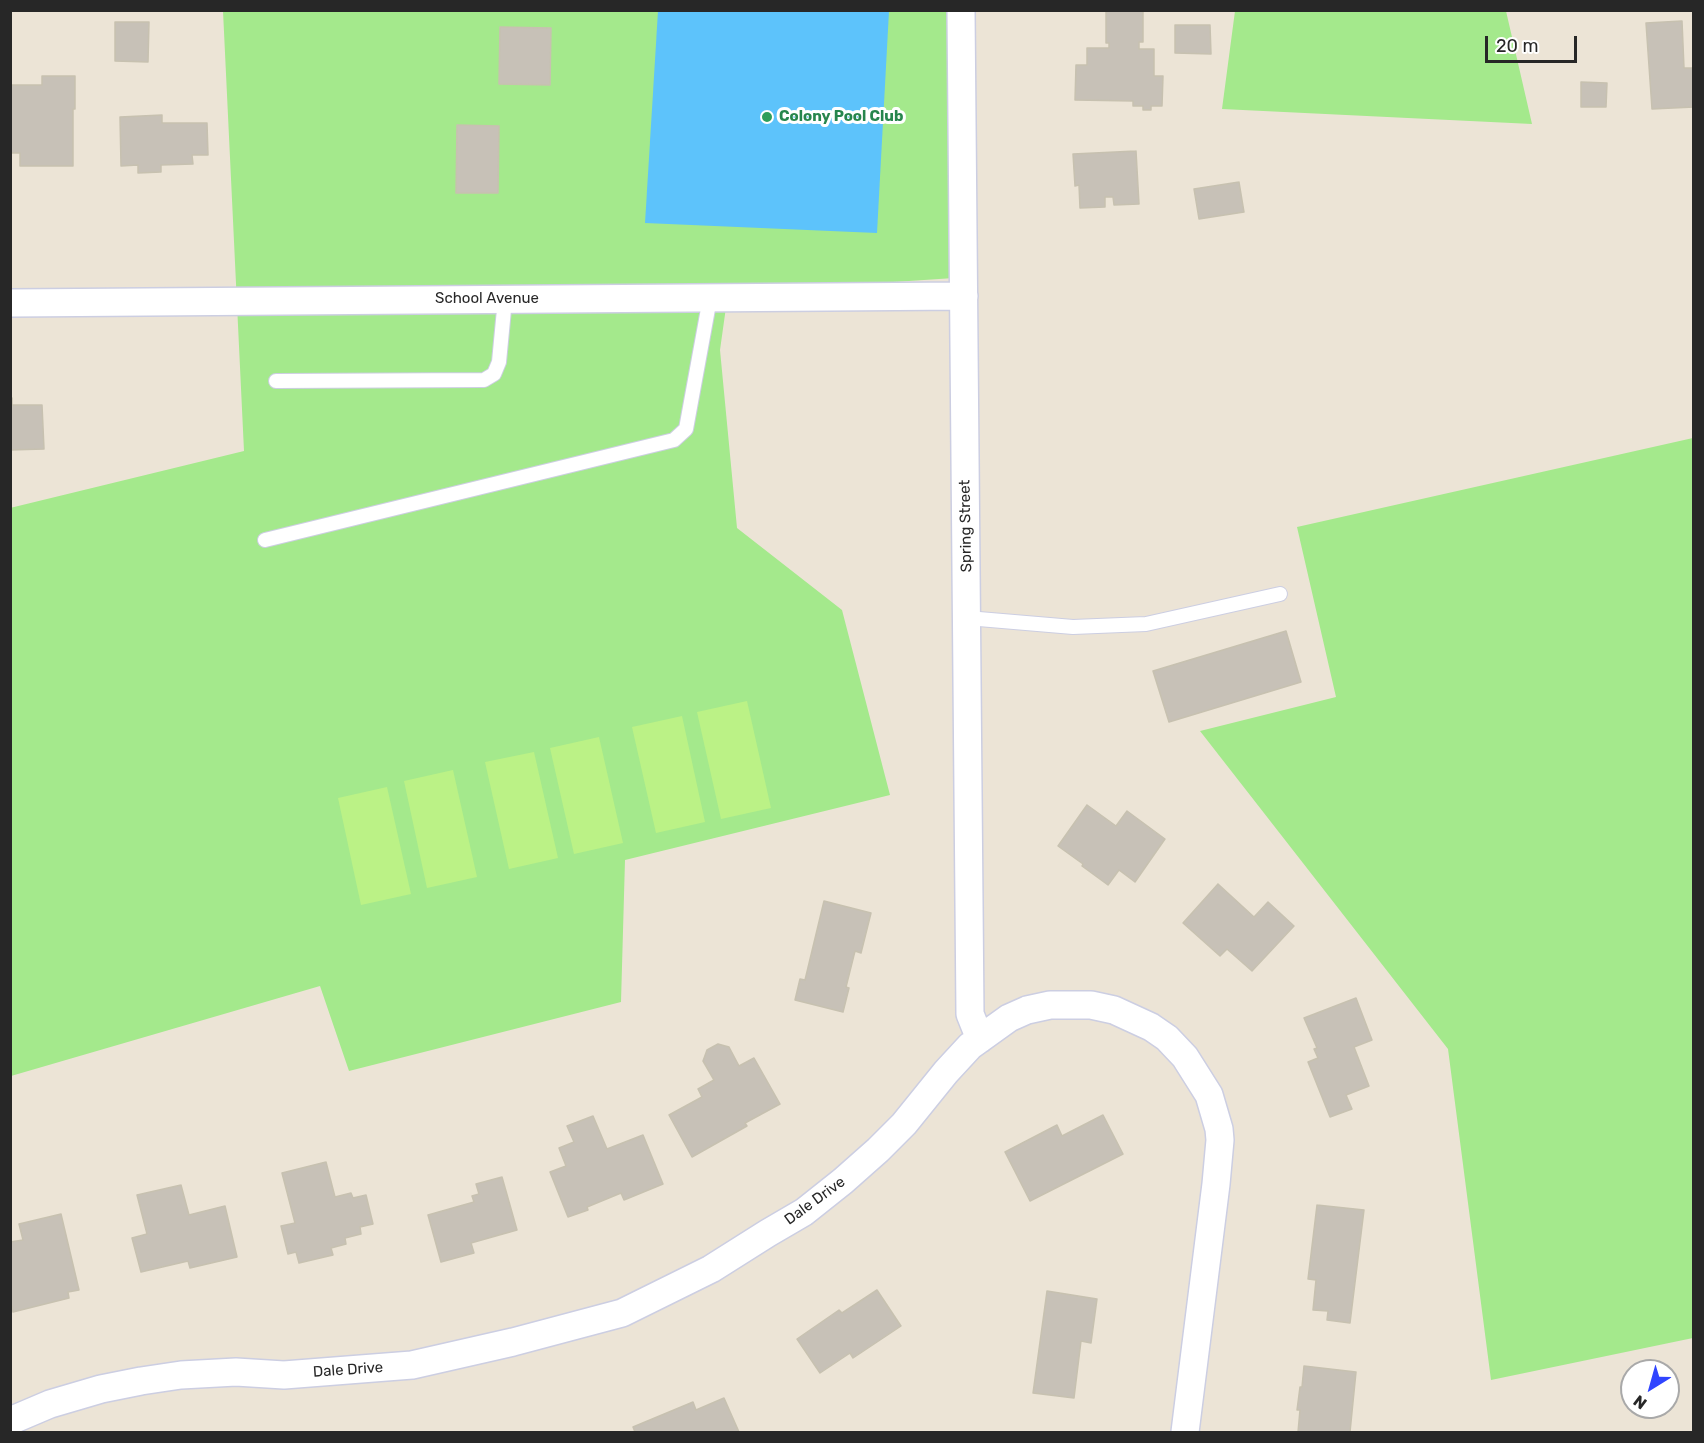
<!DOCTYPE html>
<style>
body{margin:0}
#map{position:relative;width:1704px;height:1443px;overflow:hidden;background:#ece4d6;font-family:Rubik,sans-serif}
canvas{display:block}
.frame{position:absolute;inset:0;border:12px solid #272727;pointer-events:none}
.north{position:absolute;left:1620px;top:1359px;width:60px;height:60px;box-sizing:border-box;background:#fff;border:2px solid #a9a9a9;border-radius:50%;rotate:217deg;font-size:16px;font-weight:700;line-height:24px;text-align:center;color:#272727}
.north::after{content:'';display:block;margin:auto;width:21px;height:27px;background:#3045ff;clip-path:polygon(50% 0,100% 100%,50% 72%,0 100%)}
.scale{position:absolute;left:1485px;top:36px;width:92px;height:27px;box-sizing:border-box;border:3px solid #272727;border-top:0;padding-left:8px;font-size:18px;line-height:21px;white-space:nowrap;color:#272727;-webkit-text-stroke:4px #fff;paint-order:stroke}
</style>
<div id="map">
<canvas width="1704" height="1443"></canvas>
<div class="frame"></div>
<div class="north">N</div>
<div class="scale">20 m</div>
</div>
<script>
const g = document.querySelector('canvas').getContext('2d');
g.lineJoin = 'round';
function fillPath(path, color) {
  g.fillStyle = color;
  g.fill(path, 'evenodd');
}
function shape(rows) {
  const path = new Path2D();
  for (const r of rows) {
    path.moveTo(r[0], r[1]);
    for (let i = 2; i < r.length; i += 2) path.lineTo(r[i], r[i + 1]);
  }
  return path;
}
function strokePath(path, color, width, dash) {
  g.strokeStyle = color;
  g.lineWidth = width;
  g.lineCap = dash ? 'butt' : 'round';
  g.setLineDash(dash || []);
  g.stroke(path);
}
function write(font, color, halo, rows, align = 'center') {
  g.font = font + ' Rubik,sans-serif';
  g.lineWidth = 6;
  g.setLineDash([]);
  g.textBaseline = 'middle';
  g.strokeStyle = halo;
  g.fillStyle = color;
  for (const [text, x, y, turn = 0] of rows) {
    g.save();
    g.translate(x, y);
    g.rotate((+turn || 0) * Math.PI / 180);
    g.textAlign = isNaN(turn) ? turn : align;
    if (halo) g.strokeText(text, 0, 0);
    g.fillText(text, 0, 0);
    g.restore();
  }
}
const green = shape([
 [223,11,950,11,954,278,728,293,720,350,737,528,842,610,890,795,625,860,621,1002,349,1071,320,986,11,1076,10,508,244,451],
 [1235,11,1506,11,1532,124,1222,109],
 [1693,438,1693,1338,1491,1380,1448,1049,1200,731,1336,697,1297,527]
]);
const pitch = shape([
 [747,701,771,808,721,819,697,712],
 [682,716,705,822,656,833,632,727],
 [599,737,623,843,574,854,550,748],
 [534,752,558,858,509,869,485,762],
 [453,770,477,877,427,888,404,781],
 [387,787,411,894,361,905,338,798]
]);
const water = shape([
 [658,11,889,11,877,233,645,223]
]);
const building = shape([
 [1106,10,1143,10,1143,42,1139,42,1139,49,1154,49,1154,76,1163,76,1162,106,1151,106,1151,110,1143,110,1143,106,1133,106,1133,101,1075,100,1076,65,1087,65,1087,48,1109,48,1109,43,1106,43,1106,10],
 [1682,21,1684,68,1694,68,1694,107,1652,109,1646,23,1682,21],
 [115,22,149,22,148,62,115,61,115,22],
 [1175,25,1210,25,1211,54,1175,53,1175,25],
 [500,27,551,28,550,85,499,84,500,27],
 [42,76,75,76,75,109,73,109,73,166,20,166,20,153,10,153,10,85,42,85,42,76],
 [1581,82,1607,83,1606,107,1581,107,1581,82],
 [162,115,162,123,207,123,208,155,192,155,193,164,161,165,161,172,138,173,138,165,121,166,120,117,162,115],
 [457,125,499,126,498,193,456,193,457,125],
 [1136,151,1139,204,1114,205,1113,197,1105,197,1105,207,1080,208,1079,185,1075,186,1073,154,1136,151],
 [1239,182,1244,212,1199,219,1194,189,1239,182],
 [10,398,12,398,12,405,42,405,44,449,10,450,10,398],
 [1286,631,1301,682,1169,722,1153,671,1286,631],
 [1087,805,1116,826,1127,811,1165,839,1135,882,1119,870,1108,885,1082,866,1083,864,1058,846,1087,805],
 [1218,884,1254,917,1268,902,1294,926,1252,971,1227,949,1220,956,1183,923,1218,884],
 [824,901,871,913,861,953,855,951,846,987,849,988,843,1012,795,1000,800,979,805,980,824,901],
 [1356,998,1372,1040,1354,1047,1369,1086,1346,1095,1352,1109,1330,1117,1308,1062,1318,1058,1314,1049,1317,1048,1304,1018,1356,998],
 [718,1044,729,1047,739,1066,754,1058,780,1104,745,1123,747,1126,692,1157,669,1115,702,1097,698,1089,714,1080,703,1061,707,1050,718,1044],
 [1103,1115,1123,1154,1030,1201,1005,1152,1057,1125,1062,1136,1103,1115],
 [593,1116,607,1149,643,1135,663,1184,624,1200,621,1193,587,1207,588,1210,568,1217,550,1172,566,1166,559,1148,574,1142,567,1126,593,1116],
 [326,1162,335,1197,351,1193,353,1198,366,1195,373,1224,360,1227,361,1234,345,1238,346,1244,331,1248,333,1255,299,1263,296,1252,288,1254,281,1226,295,1223,282,1173,326,1162],
 [502,1177,517,1230,471,1243,474,1253,441,1262,428,1215,474,1202,472,1196,479,1194,476,1184,502,1177],
 [181,1185,189,1215,225,1206,237,1257,190,1268,188,1261,141,1272,132,1238,147,1234,137,1195,181,1185],
 [1317,1205,1364,1210,1350,1323,1327,1320,1328,1311,1313,1310,1316,1280,1308,1279,1317,1205],
 [61,1214,79,1290,68,1292,69,1298,13,1312,10,1300,10,1242,23,1240,19,1224,61,1214],
 [877,1290,901,1326,853,1358,850,1353,820,1373,797,1339,839,1310,842,1313,877,1290],
 [1047,1291,1097,1299,1091,1343,1081,1341,1074,1398,1033,1393,1047,1291],
 [1304,1366,1356,1372,1350,1432,1298,1432,1300,1410,1297,1410,1300,1387,1302,1387,1304,1366],
 [724,1398,739,1432,635,1432,633,1427,693,1402,696,1410,724,1398]
]);
const service = shape([
 [276,381,484,380,494,374,499,362,505,299],
 [265,540,674,440,686,429,710,298],
 [967,618,1073,627,1146,624,1280,594]
]);
const minor = shape([
 [961,10,970,1014,980,1039],
 [10,303,964,296],
 [10,1421,50,1404,101,1389,141,1381,181,1375,236,1372,284,1375,412,1365,513,1342,622,1313,711,1269,768,1233,804,1212,843,1181,878,1150,904,1124,946,1072,970,1046,1009,1018,1027,1010,1050,1005,1091,1005,1114,1010,1151,1027,1167,1038,1185,1057,1209,1095,1219,1129,1220,1140,1216,1184,1185,1432]
]);
const markers = [
 [767,117,6,"#2e9e5b"]
];
const leisureNames = [
 ["Colony Pool Club",779,117]
];
const streetNames = [
 ["School Avenue",487,299],
 ["Spring Street",966,526,-91],
 ["Dale Drive",815,1201,-36],
 ["Dale Drive",348,1370,-4]
];
fillPath(green, '#a4e98c');
fillPath(pitch, '#bbf286');
fillPath(water, '#5dc3fb');
fillPath(building, '#c7c1b7');
strokePath(building, '#c7c1b0', 1.5);
strokePath(service, '#cccee2', 16);
strokePath(minor, '#cccee2', 30);
strokePath(service, '#fff', 14);
strokePath(minor, '#fff', 27);
for (const [x, y, r, color] of markers) {
  const dot = new Path2D();
  dot.arc(x, y, r, 0, 2 * Math.PI);
  g.fillStyle = color;
  g.fill(dot);
  strokePath(dot, '#fff', 2);
}
write('bold 15px', '#27864d', '#fff', leisureNames, 'left');
write('15px', '#272727', '#fff', streetNames);
</script>
